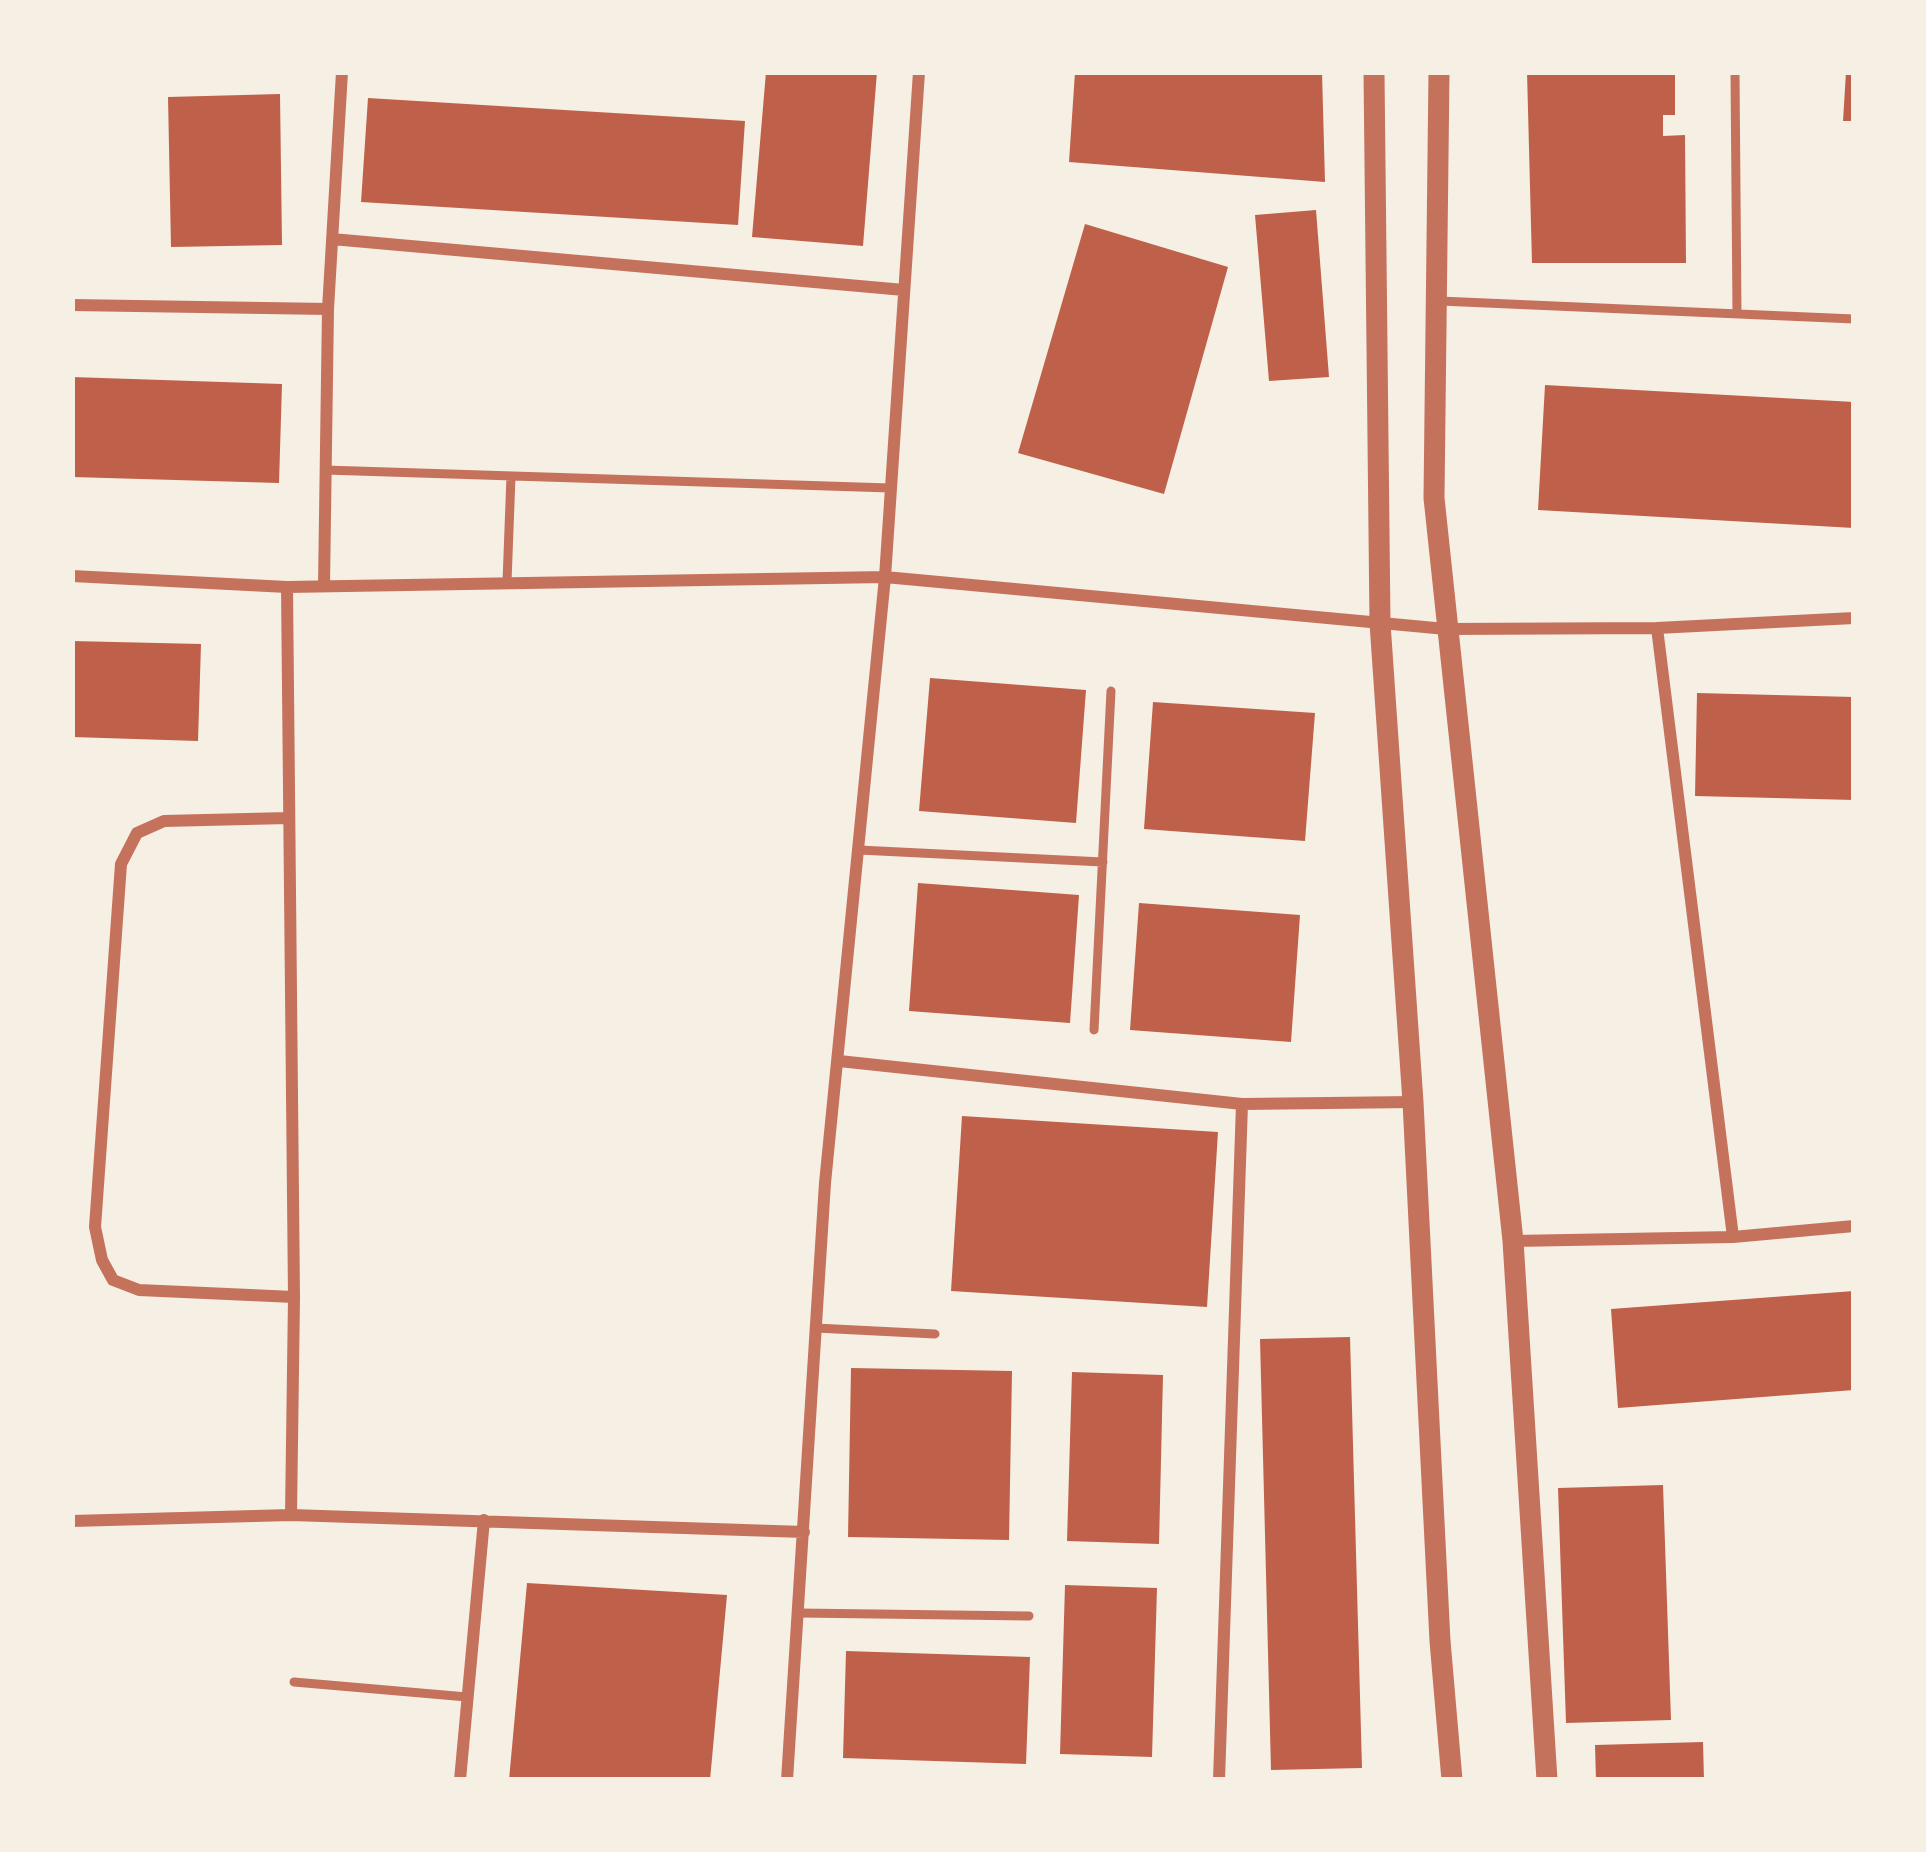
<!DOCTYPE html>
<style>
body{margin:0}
#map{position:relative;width:1926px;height:1852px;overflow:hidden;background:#f6efe4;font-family:"Golos Text",sans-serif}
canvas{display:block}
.frame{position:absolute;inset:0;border:75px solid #f6efe4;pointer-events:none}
</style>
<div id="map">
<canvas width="1926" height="1852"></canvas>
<div class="frame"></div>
</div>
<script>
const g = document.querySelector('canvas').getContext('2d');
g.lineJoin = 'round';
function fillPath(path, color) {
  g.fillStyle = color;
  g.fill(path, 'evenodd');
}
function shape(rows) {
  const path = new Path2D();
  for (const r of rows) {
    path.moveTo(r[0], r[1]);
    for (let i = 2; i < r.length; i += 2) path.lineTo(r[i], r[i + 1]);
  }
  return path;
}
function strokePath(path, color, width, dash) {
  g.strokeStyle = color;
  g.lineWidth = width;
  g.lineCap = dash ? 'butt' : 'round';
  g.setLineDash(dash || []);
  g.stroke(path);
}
const building = shape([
 [766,72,877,72,863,246,752,237],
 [1075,72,1322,72,1325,182,1069,162],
 [1527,72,1675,72,1675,115,1663,115,1663,136,1685,135,1686,263,1532,263],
 [1846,72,1854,72,1854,121,1843,121],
 [280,94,282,245,171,247,168,97],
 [368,98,745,121,738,225,361,202],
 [1316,210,1329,377,1269,381,1255,215],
 [1085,224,1228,267,1164,494,1018,453],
 [72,377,282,384,279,483,72,477],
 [1545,385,1854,402,1854,528,1538,510],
 [72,641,201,644,198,741,72,737],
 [930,678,1086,690,1076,823,919,811],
 [1697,693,1854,697,1854,800,1695,796],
 [1153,702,1315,713,1305,841,1144,829],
 [918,883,1079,895,1070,1023,909,1011],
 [1139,903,1300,915,1291,1042,1130,1030],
 [962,1116,1218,1132,1207,1307,951,1291],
 [1854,1291,1854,1390,1618,1408,1611,1309],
 [1350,1337,1362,1768,1271,1770,1260,1339],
 [851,1368,1012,1371,1009,1540,848,1537],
 [1072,1372,1163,1375,1159,1544,1067,1541],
 [1663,1485,1671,1720,1566,1723,1558,1488],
 [527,1583,727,1595,710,1780,509,1780],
 [1065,1585,1157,1588,1152,1757,1060,1754],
 [846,1651,1030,1657,1026,1764,843,1758],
 [1703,1742,1704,1780,1596,1780,1595,1745]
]);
const service = shape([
 [1735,72,1737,314],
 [1440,301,1854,319],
 [325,470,890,488],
 [507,582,511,476],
 [859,850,1103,862],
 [1094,1030,1111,691],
 [816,1328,935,1334],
 [799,1613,1029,1616],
 [294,1682,467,1697]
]);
const minor = shape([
 [332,239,904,290],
 [72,305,328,309],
 [72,576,287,587,885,577,1446,629,1657,628,1854,618],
 [324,585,328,309,342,72],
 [287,587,294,1297,291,1515],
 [1657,628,1733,1237],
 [288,818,164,821,137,833,121,864,95,1227,102,1260,113,1280,139,1290,294,1297],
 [839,1061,1242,1104,1413,1102],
 [1513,1241,1733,1237,1854,1226],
 [72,1521,291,1515,804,1532],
 [460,1780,484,1520],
 [787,1780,825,1183,885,577,919,72],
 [1219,1780,1242,1104]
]);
const tertiary = shape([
 [1374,72,1380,623,1413,1102,1440,1641,1452,1780],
 [1439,72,1434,498,1513,1241,1547,1780]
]);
fillPath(building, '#bf614a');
strokePath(service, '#c5725c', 9);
strokePath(minor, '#c5725c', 12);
strokePath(tertiary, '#c5725c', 21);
</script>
